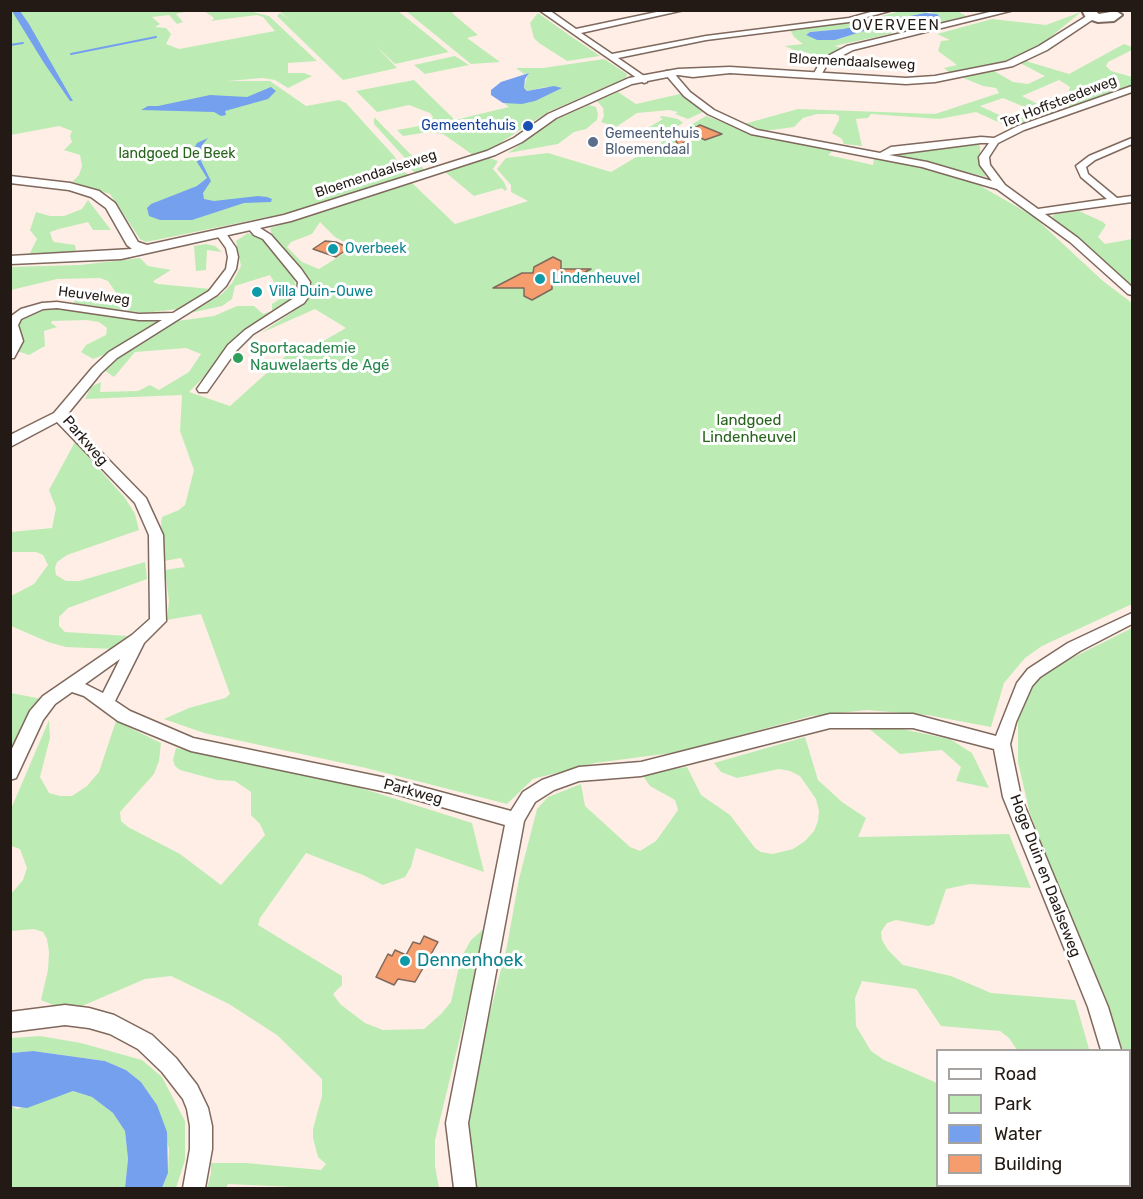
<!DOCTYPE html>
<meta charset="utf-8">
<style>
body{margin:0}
#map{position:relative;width:1143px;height:1199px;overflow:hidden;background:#feeee6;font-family:Rubik,sans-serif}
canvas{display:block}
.frame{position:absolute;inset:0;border:12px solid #231a15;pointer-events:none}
.legend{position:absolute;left:936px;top:1049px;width:195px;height:138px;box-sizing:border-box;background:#fff;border:2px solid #a7a3a1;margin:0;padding:8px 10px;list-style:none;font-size:18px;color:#231a15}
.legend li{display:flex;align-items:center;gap:12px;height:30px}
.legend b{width:30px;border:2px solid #a7a3a1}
</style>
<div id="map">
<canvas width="1143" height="1199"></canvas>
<div class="frame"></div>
<ul class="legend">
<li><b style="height:8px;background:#fff"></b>Road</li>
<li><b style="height:16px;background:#bcecb4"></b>Park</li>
<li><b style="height:16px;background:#74a0ed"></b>Water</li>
<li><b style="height:16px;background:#f59d6d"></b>Building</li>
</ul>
</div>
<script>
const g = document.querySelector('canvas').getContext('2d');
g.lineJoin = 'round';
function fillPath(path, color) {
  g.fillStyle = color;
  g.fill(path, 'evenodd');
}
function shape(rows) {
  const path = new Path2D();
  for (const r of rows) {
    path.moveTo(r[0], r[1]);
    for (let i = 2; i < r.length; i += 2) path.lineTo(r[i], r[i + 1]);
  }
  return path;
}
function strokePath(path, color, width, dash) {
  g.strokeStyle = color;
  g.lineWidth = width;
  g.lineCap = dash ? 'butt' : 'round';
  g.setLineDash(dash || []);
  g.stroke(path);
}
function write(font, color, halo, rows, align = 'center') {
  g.font = font + ' Rubik,sans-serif';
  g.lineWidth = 6;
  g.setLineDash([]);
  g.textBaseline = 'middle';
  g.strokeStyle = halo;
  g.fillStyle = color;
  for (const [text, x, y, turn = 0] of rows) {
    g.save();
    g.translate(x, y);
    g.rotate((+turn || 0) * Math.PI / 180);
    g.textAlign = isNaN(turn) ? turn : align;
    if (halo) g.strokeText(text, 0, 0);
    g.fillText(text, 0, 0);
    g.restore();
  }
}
const green = shape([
 [11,11,189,11,176,14,183,22,177,24,169,15,152,17,160,24,155,27,166,28,171,34,166,44,179,49,275,31,263,17,257,15,210,21,214,19,213,17,204,11,259,11,253,12,269,16,317,61,288,63,288,73,304,73,312,76,288,88,275,80,262,78,228,81,270,81,306,106,339,100,346,103,395,157,400,170,410,175,292,212,146,242,140,239,110,194,72,182,79,175,82,166,80,155,64,150,72,142,70,136,72,131,59,126,11,135],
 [279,11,398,11,449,52,395,64,375,45,397,68,343,80,277,16,280,13,291,21],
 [406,11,455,11,452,13,478,35,467,38,500,62,471,64],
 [901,11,957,11,968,17,834,46,843,48,820,62,809,53,794,50,785,46,803,44,794,37,790,30,862,21],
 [930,12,941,17,903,25,877,27,835,40,817,40,806,35,810,32,843,29],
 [1081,12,1047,40,1025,54,996,64,950,73,944,68,957,65,938,51,941,41,950,40,937,34,992,19,1046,25],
 [538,13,569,35,600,56,567,61,539,43,534,38,530,23],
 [1124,44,1132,47,1132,50,1108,62,1106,66,1111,71,1132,77,1132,85,1071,107,1065,104,1070,87,1059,80,1022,96,1055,113,1046,116,1003,98,980,106,1010,120,1022,116,1035,120,1011,128,976,112,939,119,871,114,868,118,856,119,862,146,844,144,842,139,832,133,839,120,839,116,835,114,817,114,803,118,794,127,764,131,744,124,798,109,935,114,999,93,996,88,983,86,961,77,994,71,1013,82,1028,84,1045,76,1020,63,1026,61,1069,74],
 [455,56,469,65,425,74,414,65],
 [604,59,627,74,626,78,548,112,494,147,473,155,443,134,428,132,403,136,397,130,430,124,433,117,430,113,409,105,377,112,356,91,414,80,455,120,509,107,504,103,528,103,561,88,546,87,527,91,524,88,528,73,524,74,516,68,543,68],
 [618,92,636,104,680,94,703,112,688,119,675,114,678,112,669,110,637,113,616,127,601,122,604,116,603,108,597,101],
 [589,105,596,107,598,114,597,120,586,129,574,132,558,144,508,153,553,121],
 [663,116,678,119,683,123,653,140,637,134,663,119,659,117],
 [706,116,755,134,834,150,828,155,873,165,874,158,948,174,979,185,1033,216,1103,281,1132,303,1132,604,1042,646,1025,658,1004,683,991,727,927,715,867,710,811,716,679,752,595,763,533,779,507,804,366,768,204,733,164,719,189,708,225,698,230,694,201,614,167,620,169,601,165,570,185,567,181,558,164,561,161,523,162,517,179,510,185,505,194,470,180,431,182,395,85,399,91,387,101,382,100,392,138,391,150,385,159,390,189,372,201,354,186,348,135,352,114,377,104,370,113,359,177,321,214,316,237,306,254,306,263,314,272,311,272,304,283,297,270,275,235,286,232,299,222,306,190,313,222,294,232,283,241,266,236,241,248,233,270,242,292,273,297,290,293,300,251,330,189,392,230,406,290,352,299,355,346,328,315,309,261,333,291,313,307,298,273,239,270,228,412,183,455,224,528,201,511,192,511,185,497,169,506,158,548,153,611,172],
 [320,222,335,237,354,247,319,269,302,262,287,247,291,242,312,234],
 [374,117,421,165,424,170,416,173,409,168,404,157,374,124],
 [977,144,980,146,981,166,986,177,881,152,930,150],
 [489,158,498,161,493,169,504,182,507,189,505,191,502,188,474,196,445,172],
 [88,200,111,230,93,230,88,222,59,229,50,232,52,239,54,242,75,245,77,256,29,255,37,239,30,230,36,212,50,216,64,216,82,209],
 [1079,211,1103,222,1106,225,1098,237,1105,244,1132,239,1132,286,1052,217,1055,214],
 [206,244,215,246,222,252,207,250,206,270,196,271,194,246],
 [140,258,148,266,171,270,155,280,153,282,158,284,211,289,192,303,178,309,144,313,73,303,77,299,90,300,117,294,108,281,100,278,57,279,11,290,10,267,80,265],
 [61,308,163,318,106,354,93,359,81,352,86,345,106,335,107,328,99,322,86,320,52,321,51,323,57,327,44,331,45,346,29,355,14,350,16,325,21,320,35,311],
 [75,442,125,498,135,514,139,530,67,555,57,562,55,568,56,575,66,581,79,581,145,562,147,579,68,608,59,617,59,626,65,632,128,636,113,649,66,647,48,642,11,626,11,596,34,584,48,565,43,555,36,552,11,552,11,532,52,528,56,508,49,490],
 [1132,628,1132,1086,1130,1074,1130,1050,1123,1050,1030,814,1018,762,1018,719,1024,699,1032,685,1046,671],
 [11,693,42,699,11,761],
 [49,720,50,738,40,777,49,793,60,796,72,796,87,786,99,772,116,721,161,743,159,761,154,774,120,812,121,821,128,827,180,854,221,885,265,835,260,824,251,815,251,792,235,781,217,780,180,770,175,766,173,760,176,748,345,783,472,823,484,872,416,848,411,867,405,877,383,885,363,875,306,853,260,918,258,925,342,976,342,985,333,994,340,1004,365,1023,383,1030,424,1029,441,1014,451,1002,461,958,471,940,487,926,435,1140,435,1166,439,1188,314,1188,228,1184,226,1188,207,1188,211,1173,211,1163,246,1163,321,1170,326,1164,318,1157,313,1138,313,1129,322,1096,322,1079,277,1035,229,1004,171,976,145,979,82,1006,58,1007,41,1000,48,970,49,952,47,939,43,932,34,929,11,931,10,895,23,880,27,868,20,849,11,846,11,809],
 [867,727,892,727,950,739,972,753,989,788,956,781,961,767,942,750,900,754],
 [805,737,818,780,842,802,866,818,858,837,1009,834,1031,888,970,884,946,889,934,924,928,926,896,920,887,923,881,932,882,940,888,950,903,965,951,976,991,993,1075,1000,1089,1049,1017,1050,1009,1038,1000,1031,941,1026,916,989,862,981,855,998,856,1026,871,1051,884,1060,937,1083,938,1186,1066,1186,1070,1188,471,1188,463,1119,507,946,519,879,537,809,548,797,581,784,585,806,630,847,640,851,656,841,678,810,675,800,650,786,641,773,687,767,701,795,730,815,755,848,761,852,773,854,793,849,805,841,814,831,818,821,819,811,816,799,800,776,790,771,779,769,737,778,721,772,714,763],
 [40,1036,81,1043,142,1060,162,1077,185,1121,185,1160,176,1188,162,1188,168,1173,169,1149,157,1105,141,1082,126,1070,105,1061,33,1051,11,1053,11,1038],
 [73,1091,92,1097,113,1113,125,1131,128,1159,125,1188,11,1188,11,1106,17,1109]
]);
const water = shape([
 [12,11,20,11,29,24,73,101,70,101,44,63],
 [925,13,937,14,941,18,903,25,877,27,835,40,817,40,806,35,810,32,843,29],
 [529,73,525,79,524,88,527,91,554,86,562,88,535,101,522,104,503,103,491,95,491,90,501,82],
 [271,87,276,91,268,99,225,111,226,115,221,116,214,112,141,110,148,106,158,106,210,95,247,97],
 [208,138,203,144,200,159,211,181,203,193,204,199,214,201,258,196,267,197,272,199,271,202,244,203,192,220,160,220,149,216,147,208,151,204,197,186,207,178,197,162,195,147,197,143],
 [33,1051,105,1061,126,1070,141,1082,157,1105,167,1132,168,1173,162,1188,125,1188,128,1159,125,1131,113,1113,92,1097,73,1091,27,1108,11,1106,11,1053]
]);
const stream = shape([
 [10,45,23,43],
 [71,54,156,37]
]);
const building = shape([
 [700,125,722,134,705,140,699,137,678,145,675,139,700,125],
 [325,241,336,242,349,248,336,257,313,249,325,241],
 [553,257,561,261,561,269,591,269,568,281,552,281,552,289,532,300,524,296,524,288,493,288,522,273,533,273,534,267,553,257],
 [424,936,438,942,415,982,398,979,394,985,376,977,388,954,392,956,395,950,406,955,413,942,420,944,424,936]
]);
const minor = shape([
 [539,10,549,10,576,29,666,10,684,10,581,33,612,54,706,36,849,18,878,10,893,10,849,22,706,40,618,58,647,78,647,82,644,83,539,10],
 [998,10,1014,10,853,50,828,63,820,77,813,75,822,59,847,46,998,10],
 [666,71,672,71,690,92,714,110,757,130,880,153,891,147,981,137,994,138,1018,126,1132,86,1132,92,1024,130,998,143,989,157,990,165,1005,185,1038,209,1107,199,1081,177,1076,166,1089,156,1132,138,1132,144,1095,160,1086,167,1088,174,1117,198,1132,196,1132,202,1045,214,1078,238,1132,287,1132,295,1128,294,1070,242,997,189,922,167,751,134,708,114,684,96,666,75,666,71],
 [981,143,989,143,979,157,980,165,992,181,927,162,889,155,981,143],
 [252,223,271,235,301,269,310,282,309,296,304,303,253,334,236,351,207,392,199,392,197,389,228,345,245,330,297,296,298,282,263,239,254,235,248,228,247,226,252,223],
 [221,231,225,232,236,248,238,257,236,269,226,286,217,295,117,358,101,373,66,416,146,498,163,535,166,621,144,643,115,701,130,711,193,738,396,780,511,811,523,792,542,780,579,767,641,762,830,714,913,714,996,736,1017,683,1028,669,1068,643,1132,613,1132,624,1080,651,1040,677,1032,686,1016,722,1010,744,1021,797,1108,1007,1121,1050,1101,1050,1088,1007,1003,797,994,749,913,728,830,728,641,776,579,781,554,790,535,802,524,821,468,1123,476,1188,454,1188,446,1123,505,825,396,794,191,751,118,721,84,696,72,692,55,704,43,720,16,778,10,780,10,753,30,711,43,696,132,635,150,619,149,535,135,503,57,422,10,447,10,435,54,413,93,367,109,352,162,320,139,320,57,308,43,309,21,319,18,325,23,341,14,358,10,358,10,317,21,309,42,303,57,302,139,314,173,313,209,291,226,269,228,257,226,248,216,234,221,231],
 [120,659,103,693,85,684,120,659],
 [65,1005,89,1008,114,1015,152,1035,176,1058,197,1085,208,1108,212,1126,212,1149,205,1188,183,1188,190,1149,190,1126,187,1109,183,1099,162,1072,138,1049,110,1034,89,1028,65,1025,10,1032,10,1012,65,1005],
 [1130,1175,1132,1176,1132,1188,1118,1188,1118,1186,1130,1186,1130,1175]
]);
const tertiary = shape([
 [1090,14,1098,16,1047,50,1013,66,935,82,906,84,730,73,693,77,678,75,632,84,556,118,522,142,495,155,291,221,121,259,10,264,10,256,132,249,127,245,106,208,91,197,69,190,10,183,10,176,70,183,99,191,115,203,138,242,147,245,284,215,487,151,514,138,548,114,629,78,678,69,730,67,906,78,935,76,1006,62,1039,46,1090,14]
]);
const primary = shape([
 [1082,10,1094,10,1099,14,1116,11,1122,15,1114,21,1098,22,1086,18,1082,10]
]);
const markers = [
 [528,126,6,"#1a4fb4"],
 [593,142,6,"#5c6f8a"],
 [333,249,6,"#0f9aa8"],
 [540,279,6,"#0f9aa8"],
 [257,292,6,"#0f9aa8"],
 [238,358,6,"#2e9e5b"],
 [405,961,6,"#0f9aa8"]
];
const farStreetnames = [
 ["Bloemendaalseweg",852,62,3],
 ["Ter Hoffsteedeweg",1059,102,-21],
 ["Bloemendaalseweg",376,174,-18],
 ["Heuvelweg",94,296,7]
];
const farTransitnames = [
 ["Gemeentehuis",516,126]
];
const farServicenames = [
 ["Gemeentehuis",605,134],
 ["Bloemendaal",605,150]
];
const farParknames = [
 ["landgoed De Beek",177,154]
];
const farCulturenames = [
 ["Overbeek",345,249],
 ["Lindenheuvel",552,279],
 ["Villa Duin-Ouwe",269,292]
];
const farQuarternames = [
 ["OVERVEEN",896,26]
];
const leisureNames = [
 ["Sportacademie",250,349],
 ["Nauwelaerts de Agé",250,366]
];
const parkNames = [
 ["landgoed",749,421],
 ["Lindenheuvel",749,438]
];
const streetNames = [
 ["Parkweg",85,441,49],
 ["Parkweg",413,792,15],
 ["Hoge Duin en Daalseweg",1045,876,69]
];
const nearCulturenames = [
 ["Dennenhoek",417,961]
];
fillPath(green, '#bcecb4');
fillPath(water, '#74a0ed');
strokePath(stream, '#74a0ed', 2);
fillPath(building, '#f59d6d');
strokePath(building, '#7f695d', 1.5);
strokePath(minor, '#7f685c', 3);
strokePath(tertiary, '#7f685c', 3);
strokePath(primary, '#7f685c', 4);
fillPath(minor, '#fff');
fillPath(tertiary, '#fff');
fillPath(primary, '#fff');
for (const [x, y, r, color] of markers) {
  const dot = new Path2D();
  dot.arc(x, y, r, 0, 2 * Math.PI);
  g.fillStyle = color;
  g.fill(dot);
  strokePath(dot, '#fff', 2);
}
write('14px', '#231a15', '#fff', farStreetnames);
write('14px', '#164399', '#fff', farTransitnames, 'right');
write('14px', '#4e5e75', '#fff', farServicenames, 'left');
write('14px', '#26631b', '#fff', farParknames);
write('14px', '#0d838f', '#fff', farCulturenames, 'left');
g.letterSpacing = '1.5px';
write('15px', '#231a15', '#fff', farQuarternames);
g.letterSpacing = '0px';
write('15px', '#27864d', '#fff', leisureNames, 'left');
write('15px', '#26631b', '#fff', parkNames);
write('15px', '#231a15', '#fff', streetNames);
write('18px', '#0d838f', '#fff', nearCulturenames, 'left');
</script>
